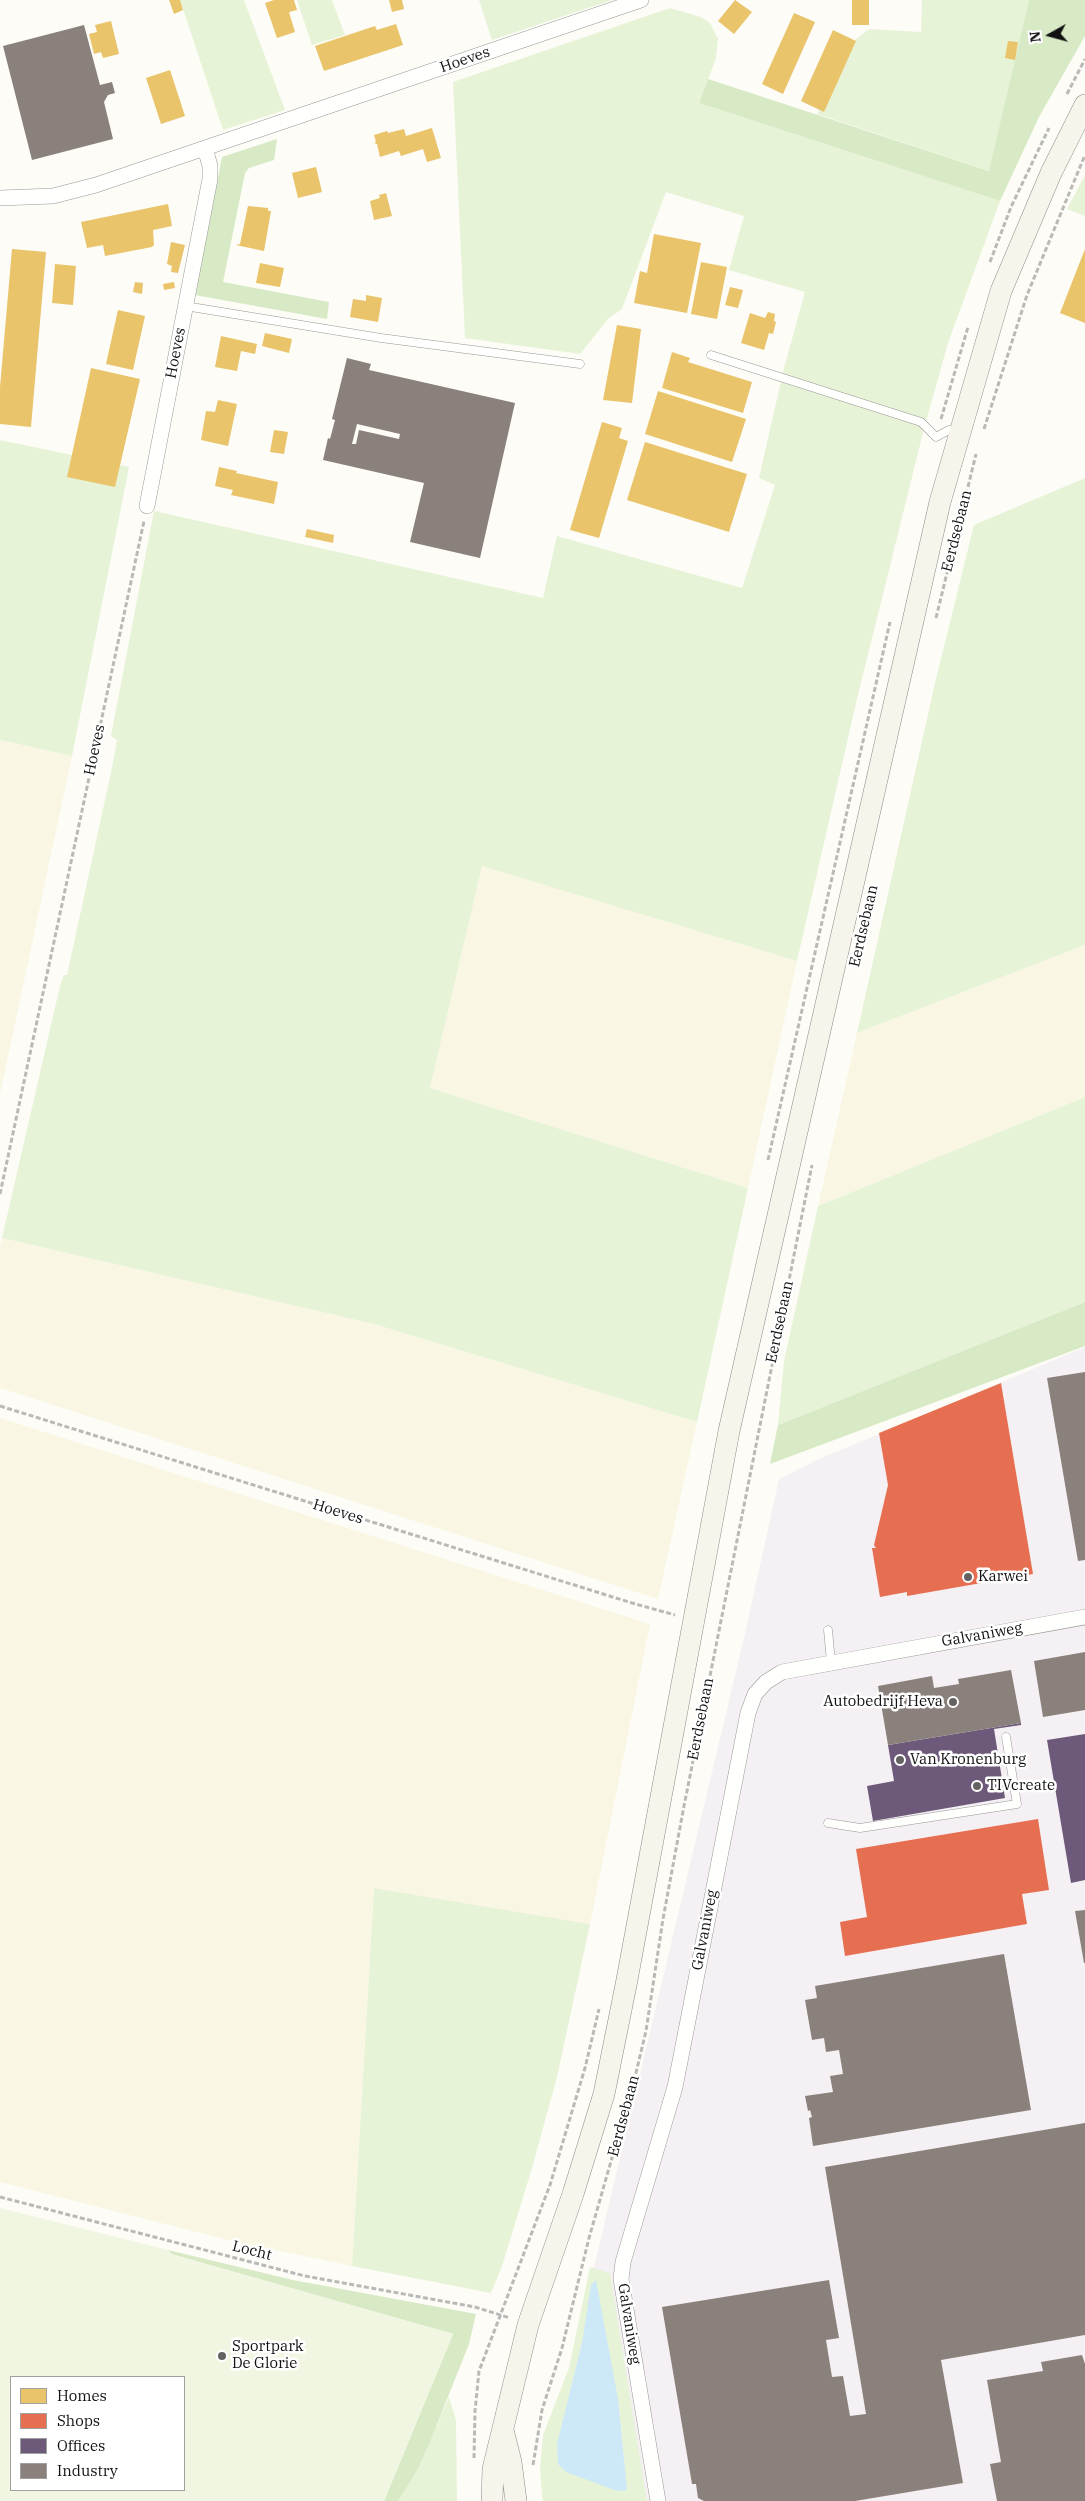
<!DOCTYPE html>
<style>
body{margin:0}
#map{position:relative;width:1085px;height:2501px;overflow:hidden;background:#fdfcf7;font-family:"IBM Plex Serif",serif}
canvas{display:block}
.legend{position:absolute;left:10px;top:2376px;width:175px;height:115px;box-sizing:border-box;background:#fff;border:1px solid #a0a0a0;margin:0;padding:6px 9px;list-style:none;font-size:15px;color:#111}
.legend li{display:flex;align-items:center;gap:10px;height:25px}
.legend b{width:25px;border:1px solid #a0a0a0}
.north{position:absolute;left:1025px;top:10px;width:50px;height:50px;-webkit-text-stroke:4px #fff;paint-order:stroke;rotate:263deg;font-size:14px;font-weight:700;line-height:20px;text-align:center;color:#111}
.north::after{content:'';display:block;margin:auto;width:18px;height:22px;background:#111;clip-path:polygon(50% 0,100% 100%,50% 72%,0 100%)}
</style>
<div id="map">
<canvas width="1085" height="2501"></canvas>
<ul class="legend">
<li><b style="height:14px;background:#e9c46a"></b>Homes</li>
<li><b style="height:14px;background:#e76f51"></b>Shops</li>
<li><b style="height:14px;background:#6d597a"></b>Offices</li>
<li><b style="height:14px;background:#8a817c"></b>Industry</li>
</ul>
<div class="north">N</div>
</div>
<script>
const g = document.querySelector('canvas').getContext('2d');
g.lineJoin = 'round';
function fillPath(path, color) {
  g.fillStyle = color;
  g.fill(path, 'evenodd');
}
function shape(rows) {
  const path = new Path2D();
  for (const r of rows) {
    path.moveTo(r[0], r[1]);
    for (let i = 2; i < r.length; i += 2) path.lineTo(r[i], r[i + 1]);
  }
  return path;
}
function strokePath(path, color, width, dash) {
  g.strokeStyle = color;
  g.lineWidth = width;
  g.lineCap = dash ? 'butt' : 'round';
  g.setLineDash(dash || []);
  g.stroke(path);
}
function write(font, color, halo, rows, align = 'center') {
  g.font = font + ' "IBM Plex Serif",serif';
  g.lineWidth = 5;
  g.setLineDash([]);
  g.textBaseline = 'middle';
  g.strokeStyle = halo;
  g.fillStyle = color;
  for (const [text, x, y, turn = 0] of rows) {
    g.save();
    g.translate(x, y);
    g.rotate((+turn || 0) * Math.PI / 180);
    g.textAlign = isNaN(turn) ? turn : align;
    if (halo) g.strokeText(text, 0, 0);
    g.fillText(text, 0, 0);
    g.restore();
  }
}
const industrial = shape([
 [1085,1347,1085,2501,565,2501,552,2443,744,1638,779,1479,817,1460]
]);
const farmland = shape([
 [0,740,72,756,0,1094],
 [482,865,797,961,748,1188,430,1088],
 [1085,945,1085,1097,818,1206,857,1033],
 [2,1238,374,1324,697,1422,658,1599,0,1388,0,1247],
 [0,1418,650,1624,590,1924,374,1888,352,2266,228,2240,0,2182]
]);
const green = shape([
 [180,0,244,0,285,110,223,130],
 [297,0,332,0,345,35,312,45],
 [479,0,612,0,492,40],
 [922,0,1029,0,990,171,817,114,855,40,869,29,921,32],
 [670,8,701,17,710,23,718,39,716,58,699,103,1000,201,948,343,924,429,856,703,797,961,482,866,430,1088,748,1188,697,1422,374,1324,2,1238,60,986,64,975,67,975,113,763,117,740,111,736,154,511,543,598,557,536,742,588,775,485,759,478,784,368,805,292,729,270,744,216,666,192,622,309,609,318,580,354,465,338,453,82],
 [1085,175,1085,216,1067,209],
 [0,440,129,467,72,756,0,740],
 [1085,478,1085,945,857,1033,935,683,974,525],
 [1085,1097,1085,1302,778,1425,784,1361,818,1206],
 [374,1888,590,1924,557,2077,532,2168,503,2263,491,2293,352,2266],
 [590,2267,610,2273,647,2501,543,2501,542,2497,540,2468,543,2435,569,2368],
 [582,2343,618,2399,627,2490,557,2444],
 [449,2397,456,2420,457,2501,398,2501,417,2471]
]);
const forest = shape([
 [1029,0,1085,0,1085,36,1039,117,1000,201,699,103,708,79,989,171],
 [277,139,274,160,249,168,245,173,223,282,329,302,327,319,195,295,222,157],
 [1085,1302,1085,1346,770,1464,778,1425],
 [168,2250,293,2280,476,2314,469,2344,430,2442,417,2471,398,2501,384,2501,453,2334,171,2254]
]);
const pitch = shape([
 [0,2208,168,2250,171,2254,453,2334,384,2501,0,2501],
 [184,2377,184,2490,11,2490,11,2377]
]);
const water = shape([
 [596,2280,618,2399,627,2490,617,2491,566,2472,558,2464,557,2444,582,2343,591,2285]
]);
const homes = shape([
 [169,0,180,0,183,10,174,14],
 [274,0,294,0,297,10,289,12,295,32,277,38,265,3],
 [389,0,402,0,404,9,392,12],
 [735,0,752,12,734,34,718,21],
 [852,0,869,0,869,25,852,25],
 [794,13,815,22,783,94,762,84],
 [111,21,119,54,103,58,101,52,94,54,89,34,97,32,95,25],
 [396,24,403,45,324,71,315,46,375,26,377,30],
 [833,30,856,41,824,112,801,101],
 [1008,41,1018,42,1015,60,1005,58],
 [170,70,185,116,161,124,146,78],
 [432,128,441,158,427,162,423,149,401,156,399,151,380,157,377,144,374,143,376,142,374,135,387,131,388,133,404,129,406,136],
 [316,167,322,192,298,198,292,173],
 [386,193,392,216,374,220,370,201,380,198,379,195],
 [168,204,172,226,153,230,154,245,152,247,105,256,103,245,87,248,81,222],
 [248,206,268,208,268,211,271,211,264,251,236,245,240,244],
 [654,234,701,243,687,313,634,303,640,271,647,273],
 [171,242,185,245,178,273,171,272,172,266,167,264],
 [12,249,46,252,31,427,0,424,0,387],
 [1085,249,1085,323,1060,313],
 [701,262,727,267,717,319,691,314],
 [260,263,284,268,280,287,256,283],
 [55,264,76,266,73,305,52,303],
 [135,282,143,283,142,294,133,292],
 [174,282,175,288,164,290,163,284],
 [730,287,743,290,738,308,725,305],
 [366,295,382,298,378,322,350,317,353,299,366,301],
 [118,310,145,316,133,370,106,364],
 [768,312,775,314,774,321,776,322,773,334,769,333,764,350,741,343,750,313,765,318],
 [617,325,641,329,632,403,603,400],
 [265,333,292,339,289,353,262,346],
 [221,336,257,344,255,354,241,351,237,371,215,367],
 [672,352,690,358,688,362,752,382,743,413,662,388],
 [91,368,140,379,115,487,67,477],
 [658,391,746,419,732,462,645,434],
 [218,400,237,404,228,446,201,440,206,411,215,412],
 [602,422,622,428,619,438,628,441,599,538,570,530],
 [274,430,288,432,284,454,270,452],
 [645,442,747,474,729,532,627,500],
 [219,467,237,471,236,473,278,482,274,504,231,495,233,490,215,486],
 [307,529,334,535,333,543,305,537]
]);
const shops = shape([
 [1001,1383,1033,1574,907,1596,907,1592,880,1597,872,1548,876,1548,874,1545,888,1485,879,1433],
 [1038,1819,1049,1890,1022,1894,1027,1924,845,1956,840,1922,867,1917,856,1849]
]);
const offices = shape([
 [1021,1723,1021,1725,994,1729,1005,1798,873,1821,867,1786,894,1781,888,1745],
 [1085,1734,1085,1880,1071,1883,1047,1740]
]);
const industry = shape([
 [84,25,100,85,112,82,115,93,108,95,104,102,113,139,32,160,3,46],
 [347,358,371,364,369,370,515,403,480,558,410,542,424,483,323,460,328,438,330,439,335,420,332,419],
 [357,424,400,434,399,439,359,430,356,444,352,444],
 [1085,1372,1085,1560,1078,1561,1047,1378],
 [1085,1652,1085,1710,1043,1717,1034,1661],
 [1011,1670,1021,1723,888,1745,878,1686,932,1676,934,1688,959,1684,958,1679],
 [1085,1910,1085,1963,1084,1963,1075,1911],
 [1004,1954,1031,2110,813,2146,809,2118,812,2117,810,2110,808,2111,805,2096,833,2092,830,2076,843,2074,839,2050,826,2052,824,2038,812,2040,805,2000,817,1998,815,1986],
 [1085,2123,1085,2335,941,2360,963,2483,855,2501,704,2501,698,2498,696,2484,692,2484,662,2307,829,2280,839,2338,826,2340,832,2377,843,2376,850,2416,866,2414,825,2167],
 [1082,2355,1085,2364,1085,2501,997,2501,990,2464,1001,2462,987,2380,1043,2371,1041,2362]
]);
const path = shape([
 [1067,94,1085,59],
 [990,262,1011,207,1049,128],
 [941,419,968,327],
 [984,429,1027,295,1085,155],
 [936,618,976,454],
 [768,1160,890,622],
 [0,1194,144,521],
 [0,1406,632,1603,675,1615],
 [0,2197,305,2276,475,2307,510,2318],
 [474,2458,475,2411,479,2371,550,2185,585,2068,599,2009],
 [533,2465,542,2410,562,2348,589,2238,634,2081,646,2031,663,1919,684,1806,812,1165]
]);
const service = shape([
 [185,306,381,338,580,364],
 [711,355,921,422,936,437,949,430,958,432],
 [828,1630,831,1662],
 [828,1823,860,1828,1017,1804,1006,1737]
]);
const minor = shape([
 [0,198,53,196,96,185,641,0],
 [147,506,210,179,210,166,205,148],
 [658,2501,621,2279,623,2262,675,2087,748,1713,755,1694,766,1682,782,1672,1085,1617]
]);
const secondary = shape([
 [503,2430,511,2462,516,2501],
 [492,2501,493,2469,528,2325,573,2194,604,2094,626,1985,729,1431,940,502,1001,291,1051,173,1085,105]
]);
const markers = [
 [968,1577,5,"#646362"],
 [953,1702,5,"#646362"],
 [900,1760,5,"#646362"],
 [977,1786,5,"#646362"],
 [222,2356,5,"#646362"]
];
const streetNames = [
 ["Hoeves",465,60,-19],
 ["Hoeves",176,353,-79],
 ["Eerdsebaan",957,531,-76],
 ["Hoeves",95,750,-78],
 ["Eerdsebaan",864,926,-77],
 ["Eerdsebaan",780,1322,-78],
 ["Hoeves",338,1512,17],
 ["Galvaniweg",982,1635,-10],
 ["Eerdsebaan",701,1719,-79],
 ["Galvaniweg",705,1930,-79],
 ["Eerdsebaan",624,2116,-75],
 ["Locht",252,2251,14],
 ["Galvaniweg",629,2324,81]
];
const poiNames = [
 ["Karwei",978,1577],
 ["Autobedrijf Heva",943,1702,"right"],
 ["Van Kronenburg",910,1760],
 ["TIVcreate",987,1786],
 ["Sportpark",232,2347],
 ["De Glorie",232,2364]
];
fillPath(industrial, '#f5f0f3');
fillPath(farmland, '#f9f7e4');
fillPath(green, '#e7f3d7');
fillPath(forest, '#d8eac5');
fillPath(pitch, '#f0f6e1');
fillPath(water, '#cde8f7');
fillPath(homes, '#e9c46a');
fillPath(shops, '#e76f51');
fillPath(offices, '#6d597a');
fillPath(industry, '#8a817c');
strokePath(service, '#979795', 9);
strokePath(minor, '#979795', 16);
strokePath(secondary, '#8e8d8b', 22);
strokePath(path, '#b9b9b8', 3, [5, 2.5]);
strokePath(service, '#fffffe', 8);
strokePath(minor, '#fffffe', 15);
strokePath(secondary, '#f6f4eb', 21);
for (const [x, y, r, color] of markers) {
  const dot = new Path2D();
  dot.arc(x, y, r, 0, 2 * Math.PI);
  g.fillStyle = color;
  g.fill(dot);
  strokePath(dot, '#fff', 2);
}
write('15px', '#111', '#fff', streetNames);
write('15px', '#111', '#fff', poiNames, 'left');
</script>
